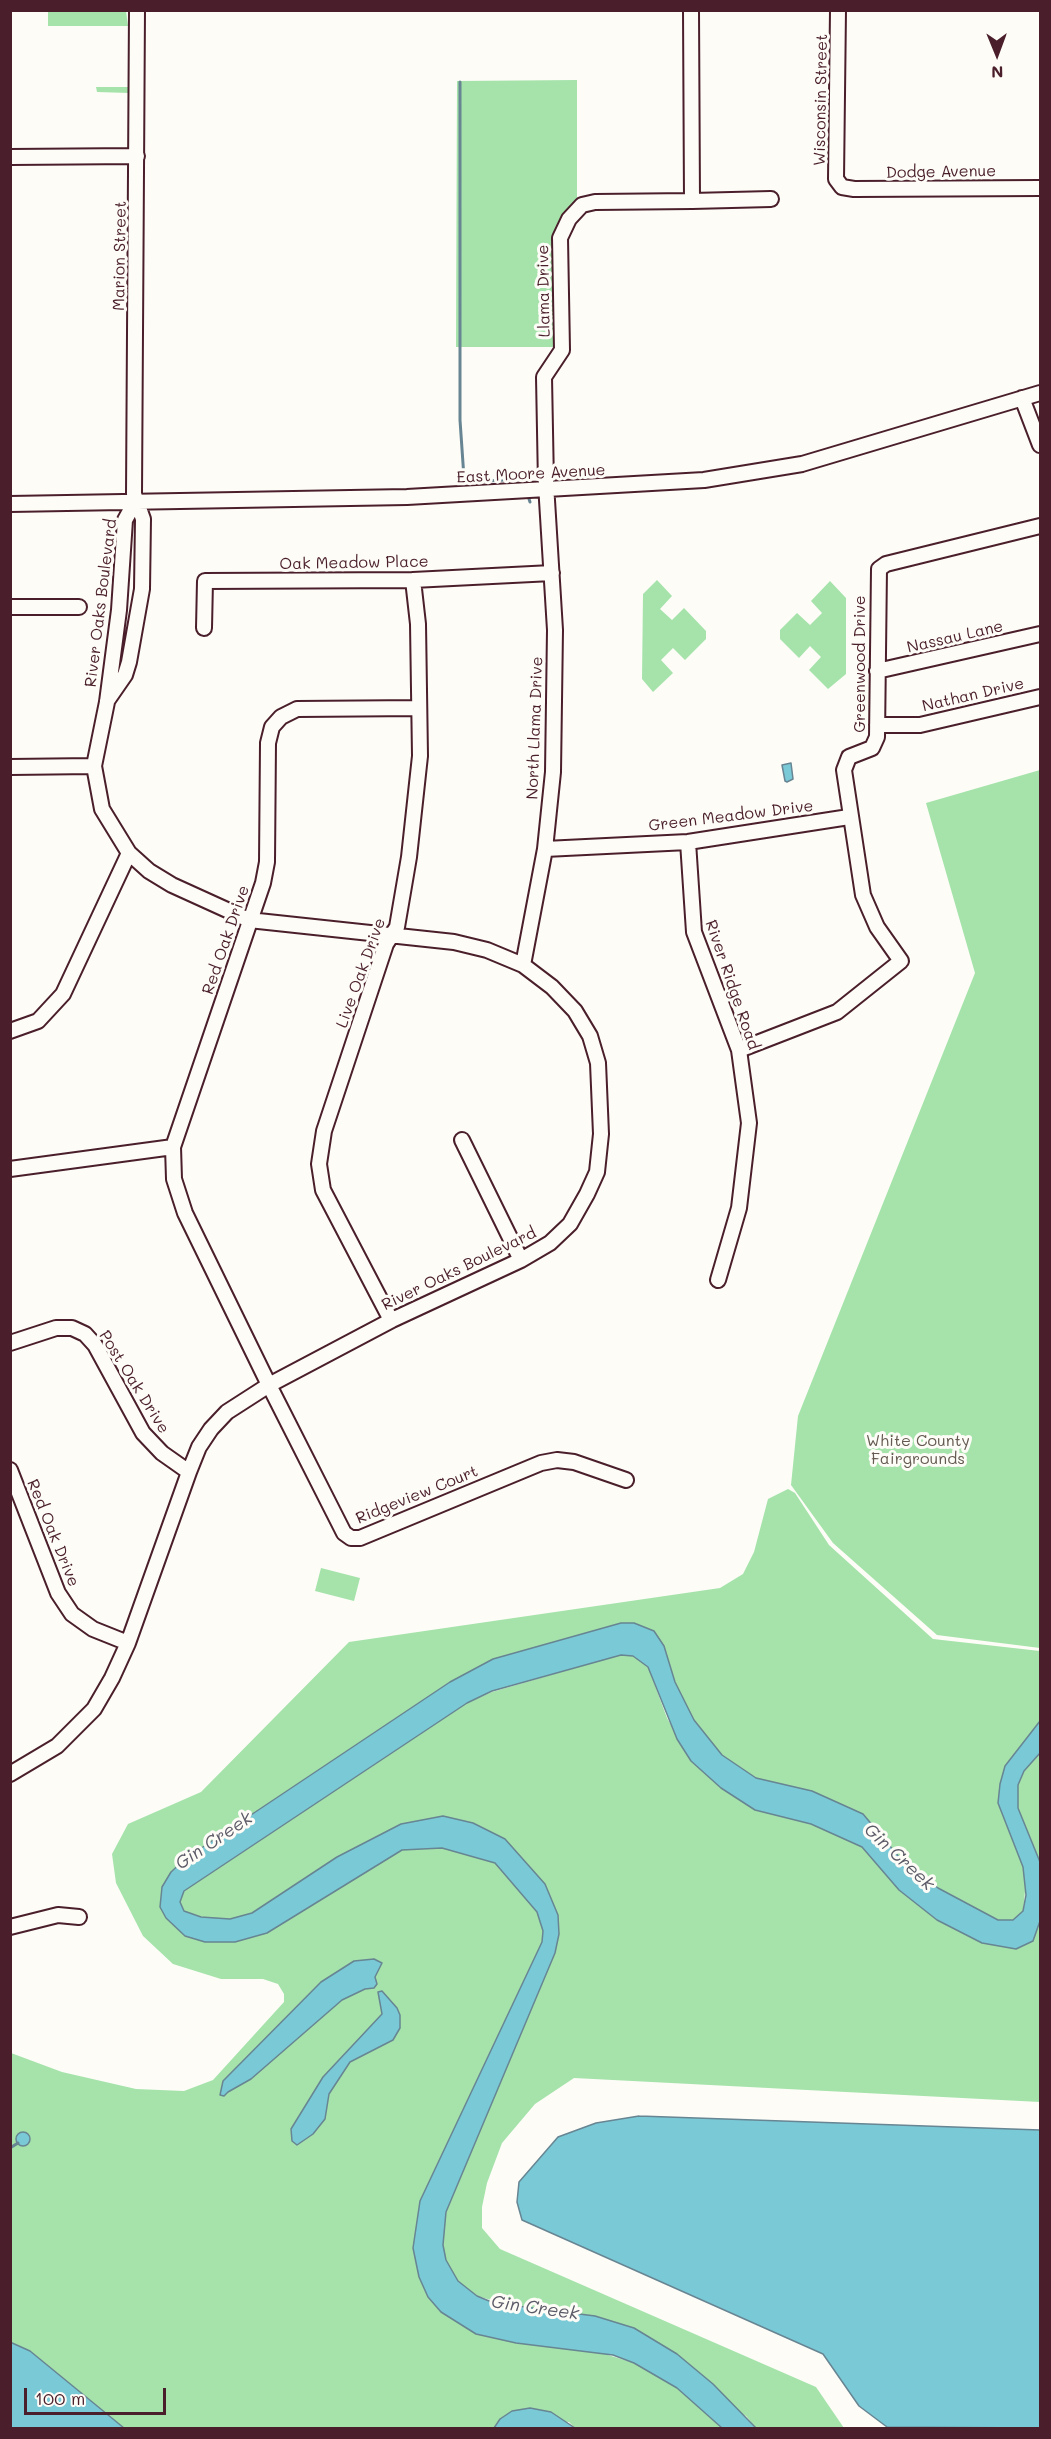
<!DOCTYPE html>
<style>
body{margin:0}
#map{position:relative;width:1051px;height:2439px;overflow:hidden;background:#fdfcf7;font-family:Mali,sans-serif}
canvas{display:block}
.frame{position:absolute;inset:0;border:12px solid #4a1f2b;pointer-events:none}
.north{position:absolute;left:967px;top:24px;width:60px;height:60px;-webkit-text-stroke:4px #fdfcf7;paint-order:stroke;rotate:179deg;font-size:16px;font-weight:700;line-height:24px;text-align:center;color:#4a1f2b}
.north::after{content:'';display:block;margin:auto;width:21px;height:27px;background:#4a1f2b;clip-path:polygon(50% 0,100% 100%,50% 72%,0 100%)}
.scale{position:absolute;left:24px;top:2388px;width:142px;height:27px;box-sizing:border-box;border:3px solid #4a1f2b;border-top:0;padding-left:8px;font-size:18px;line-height:21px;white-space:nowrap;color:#4a1f2b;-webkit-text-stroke:4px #fdfcf7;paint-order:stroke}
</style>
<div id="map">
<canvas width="1051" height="2439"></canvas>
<div class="frame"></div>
<div class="north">N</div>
<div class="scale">100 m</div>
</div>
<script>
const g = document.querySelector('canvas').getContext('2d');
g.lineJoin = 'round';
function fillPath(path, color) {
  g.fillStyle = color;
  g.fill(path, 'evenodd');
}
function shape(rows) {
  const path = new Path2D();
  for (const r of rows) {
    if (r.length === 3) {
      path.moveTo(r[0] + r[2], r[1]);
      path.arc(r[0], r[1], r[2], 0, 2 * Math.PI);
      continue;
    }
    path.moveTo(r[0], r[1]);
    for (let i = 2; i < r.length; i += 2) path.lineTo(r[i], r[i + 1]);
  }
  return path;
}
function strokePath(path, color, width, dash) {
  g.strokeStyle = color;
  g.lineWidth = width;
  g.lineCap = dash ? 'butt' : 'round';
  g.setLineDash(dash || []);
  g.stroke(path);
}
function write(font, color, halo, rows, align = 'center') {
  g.font = font + ' Mali,sans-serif';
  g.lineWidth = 6;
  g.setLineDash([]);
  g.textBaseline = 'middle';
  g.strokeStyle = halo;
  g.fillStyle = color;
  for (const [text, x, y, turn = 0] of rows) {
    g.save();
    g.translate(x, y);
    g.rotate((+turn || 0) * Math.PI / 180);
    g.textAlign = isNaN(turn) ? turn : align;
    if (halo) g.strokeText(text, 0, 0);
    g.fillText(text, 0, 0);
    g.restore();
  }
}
const green = shape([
 [48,11,126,11,128,26,48,26],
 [577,80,577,203,556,237,555,347,456,347,457,81],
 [96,87,128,87,129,93,97,92],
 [657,580,672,596,660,609,672,620,684,608,706,631,706,639,685,660,673,648,661,660,673,673,653,692,642,679,643,594],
 [830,581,846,598,846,674,828,689,809,670,821,657,810,646,799,658,780,639,780,630,797,613,810,625,822,613,811,601],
 [1040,770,1040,1648,937,1635,833,1543,791,1485,798,1416,975,973,926,803],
 [788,1489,795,1493,829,1545,933,1639,1040,1651,1040,1721,1005,1766,998,1803,1023,1867,1026,1882,1023,1911,1013,1920,998,1920,938,1888,900,1858,863,1814,812,1791,756,1778,722,1755,694,1720,675,1682,664,1646,621,1623,493,1659,450,1682,185,1859,171,1872,160,1907,267,1933,402,1850,442,1848,495,1863,537,1912,543,1931,542,1942,420,2201,428,2297,441,2312,476,2334,516,2343,595,2351,634,2363,677,2388,722,2428,575,2428,569,2422,500,2419,494,2428,124,2428,30,2351,11,2342,11,2053,62,2072,136,2089,184,2091,213,2080,284,2002,284,1994,278,1984,263,1979,221,1979,173,1964,143,1936,116,1883,112,1854,128,1824,201,1792,349,1642,720,1588,743,1574,754,1552,768,1499],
 [321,1568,360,1578,354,1601,315,1591],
 [620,1655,633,1656,648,1667,667,1718,691,1761,721,1788,755,1810,811,1824,862,1847,899,1890,937,1920,1040,1925,1040,1921,1040,2102,574,2078,535,2104,502,2143,487,2183,482,2207,482,2228,500,2249,816,2387,844,2428,756,2428,746,2416,516,2307,477,2296,458,2281,446,2260,443,2245,446,2212,555,1953,559,1934,558,1915,473,1823,443,1816,401,1824,337,1857,252,1913,230,1919,201,1917,184,1911,179,1902,184,1891,467,1703,492,1692],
 [1040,1753,1040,1862,1018,1808,1018,1785,1024,1771]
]);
const water = shape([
 [791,763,793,779,787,782,785,781,782,765,791,763],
 [621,1623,634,1623,654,1631,664,1646,675,1682,694,1720,722,1755,756,1778,812,1791,863,1814,900,1858,938,1888,998,1920,1013,1920,1023,1911,1026,1895,1023,1867,998,1803,1000,1784,1005,1766,1040,1721,1040,1753,1024,1771,1018,1785,1018,1808,1040,1862,1040,1921,1033,1941,1016,1949,982,1943,937,1920,899,1890,862,1847,811,1824,755,1810,721,1788,691,1761,677,1739,648,1667,633,1656,621,1655,492,1691,467,1703,184,1891,180,1902,184,1911,201,1917,230,1919,252,1913,337,1857,401,1824,443,1816,473,1823,505,1839,545,1884,558,1915,559,1934,555,1953,446,2212,443,2245,446,2260,458,2281,477,2296,494,2303,595,2316,634,2328,677,2354,713,2384,756,2428,722,2428,677,2388,634,2363,613,2355,516,2343,476,2334,441,2312,428,2297,419,2277,413,2248,420,2201,542,1942,543,1931,537,1912,495,1863,442,1848,402,1850,267,1933,235,1942,205,1942,185,1936,166,1918,160,1907,162,1887,171,1872,185,1859,450,1682,493,1659,621,1623],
 [374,1959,382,1963,375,1977,377,1984,374,1988,365,1989,342,2000,251,2079,228,2092,224,2096,220,2095,223,2081,321,1982,354,1961,374,1959],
 [382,1991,397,2008,400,2015,400,2028,393,2040,350,2062,329,2094,325,2119,313,2134,297,2145,292,2141,291,2129,323,2077,382,2014,378,1992,382,1991],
 [639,2116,1040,2130,1040,2428,887,2427,859,2406,823,2354,522,2220,517,2202,519,2182,558,2137,596,2123,639,2116],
 [23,2139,7],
 [10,2342,30,2351,124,2428,11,2428,10,2342],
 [530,2408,551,2412,575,2428,494,2428,500,2419,512,2411,530,2408]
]);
const stream = shape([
 [460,82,460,420,464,478,468,482,525,479,529,485],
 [529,499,530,502],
 [10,2148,18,2143]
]);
const minor = shape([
 [838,10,836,179,842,187,854,189,1040,188],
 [10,157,137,156],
 [692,201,771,199],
 [1022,398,1040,445],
 [10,504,407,497,704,480,802,464,1040,393],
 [10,607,79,607],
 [204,628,205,581,413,580,552,573],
 [877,671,1040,634],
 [107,701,125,675,129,662,142,589,143,519,134,494,137,10],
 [419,708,297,709,281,717,272,727,268,743,267,862,263,883,173,1147,174,1179,185,1213,269,1385,344,1533,351,1538,360,1538,541,1463,557,1460,574,1462,626,1480],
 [877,725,920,725,1040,697],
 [10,767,94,766],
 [688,842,694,932,739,1050,749,1123,739,1208,718,1280],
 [545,849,688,842,849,817],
 [523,965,545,849,553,772,555,630,546,484,544,377,562,350,560,238,569,219,582,205,595,202,692,201,691,10],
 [10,1031,38,1021,63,994,129,853],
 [739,1050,837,1012,901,961,877,927,863,895,844,770,849,757,872,748,877,737,879,569,886,564,1040,526],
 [462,1140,521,1260],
 [10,1169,173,1147],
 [391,1320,323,1190,319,1164,324,1131,386,944,397,927,409,857,420,756,418,624,413,580],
 [10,1343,56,1328,72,1328,85,1334,95,1345,143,1433,162,1453,189,1472],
 [10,1470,58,1593,72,1614,93,1629,128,1643],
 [10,1774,57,1746,94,1709,112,1678,128,1643,189,1472,199,1447,211,1429,227,1412,269,1385,392,1320,521,1260,550,1243,570,1224,587,1194,597,1172,601,1134,598,1063,590,1036,575,1011,552,987,523,965,487,950,454,942,249,920,172,885,149,871,129,853,102,809,94,766,107,702,119,610,125,520,135,502],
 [10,1927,58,1915,79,1917]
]);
const streetNames = [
 ["Wisconsin Street",821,100,-89],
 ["Dodge Avenue",941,172,-1],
 ["Marion Street",120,256,-89],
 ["Llama Drive",544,291,-91],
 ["East Moore Avenue",531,474,-3],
 ["Oak Meadow Place",354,563,-1],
 ["River Oaks Boulevard",101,603,-83],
 ["Nassau Lane",955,637,-13],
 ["Greenwood Drive",860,664,-90],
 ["Nathan Drive",973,695,-13],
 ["North Llama Drive",535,728,-88],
 ["Green Meadow Drive",731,816,-7],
 ["Red Oak Drive",226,940,-71],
 ["Live Oak Drive",361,973,-70],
 ["River Ridge Road",732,985,71],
 ["River Oaks Boulevard",459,1269,-26],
 ["Post Oak Drive",134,1382,58],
 ["Ridgeview Court",417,1495,-22],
 ["Red Oak Drive",53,1533,68]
];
const parkNames = [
 ["White County",918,1441],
 ["Fairgrounds",918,1459]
];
const waterNames = [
 ["Gin Creek",214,1841,-34],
 ["Gin Creek",899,1857,43],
 ["Gin Creek",535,2308,8]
];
fillPath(green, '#a5e3ab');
fillPath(water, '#7ac9d7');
strokePath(water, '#678592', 1.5);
strokePath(stream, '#678592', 3);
strokePath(minor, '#4a1f2b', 18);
strokePath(minor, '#fdfcf7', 14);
write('16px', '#4a1f2b', '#fdfcf7', streetNames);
write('16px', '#655a51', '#fdfcf7', parkNames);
write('italic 18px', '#5b5a67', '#fdfcf7', waterNames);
</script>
